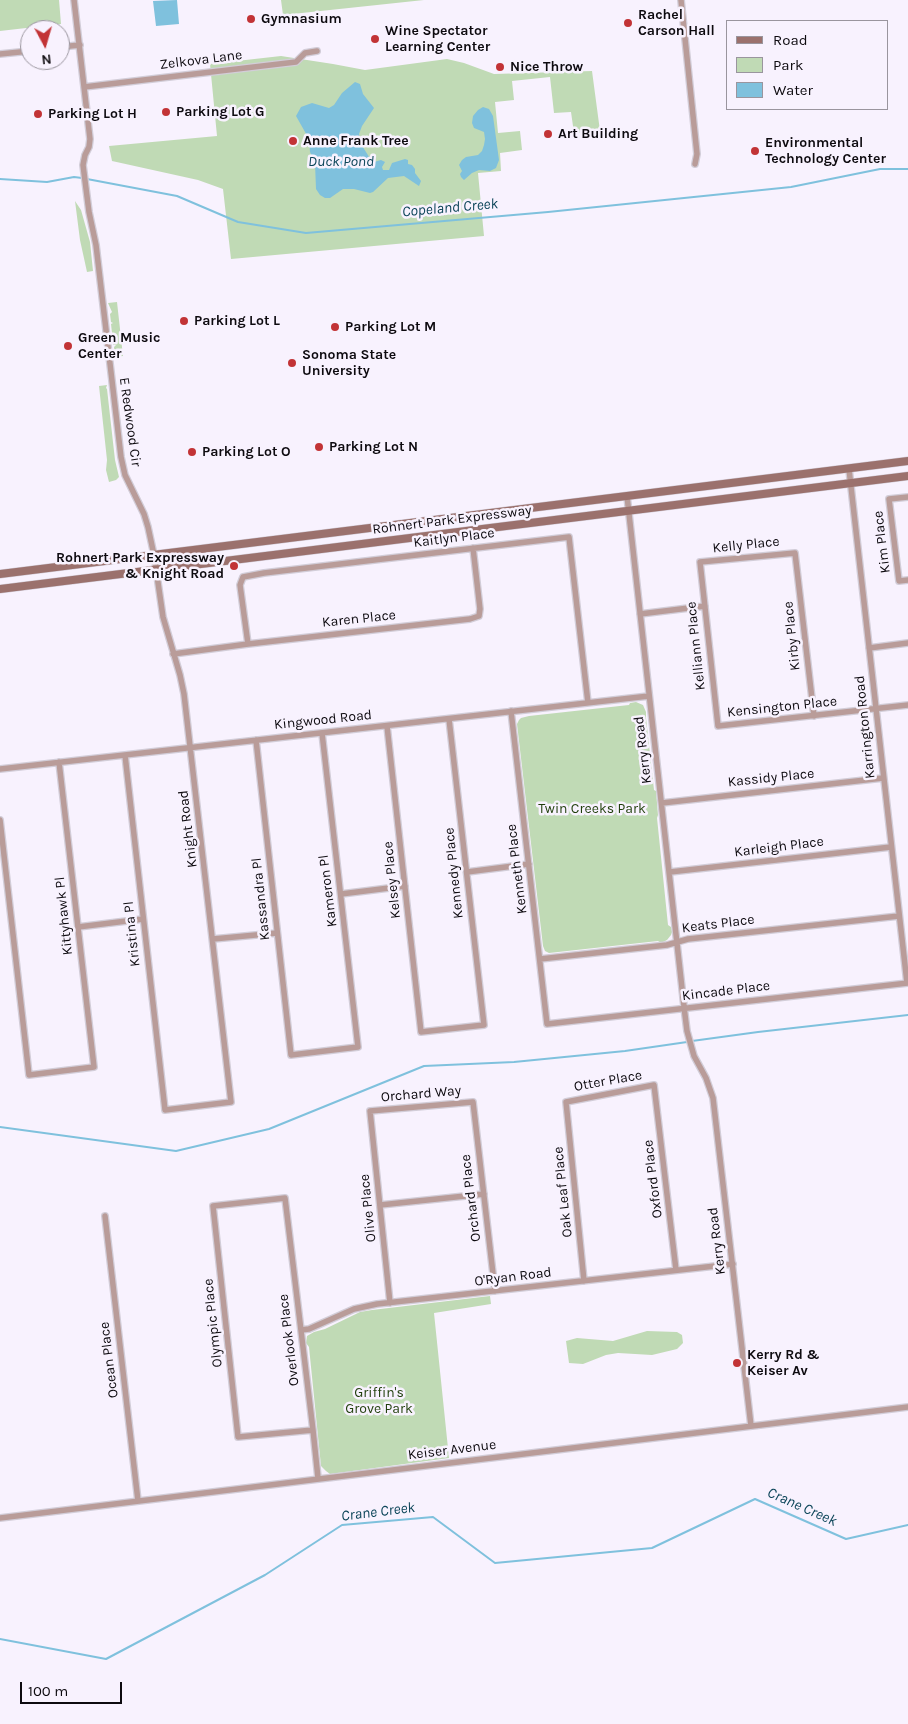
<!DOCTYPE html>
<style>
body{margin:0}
#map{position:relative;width:908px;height:1724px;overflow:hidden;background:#f8f2fe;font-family:Karla,sans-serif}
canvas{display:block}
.legend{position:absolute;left:726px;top:20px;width:162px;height:90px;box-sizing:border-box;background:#f8f2fe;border:1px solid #9a959e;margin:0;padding:6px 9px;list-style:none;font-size:15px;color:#0d0a0f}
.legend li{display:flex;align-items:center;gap:10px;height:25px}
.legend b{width:25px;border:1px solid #9a959e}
.north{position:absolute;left:20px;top:20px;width:50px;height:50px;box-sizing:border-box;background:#f8f2fe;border:1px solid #9a959e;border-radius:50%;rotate:174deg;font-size:14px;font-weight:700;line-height:20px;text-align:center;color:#0d0a0f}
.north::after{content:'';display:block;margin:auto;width:18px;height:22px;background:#c23336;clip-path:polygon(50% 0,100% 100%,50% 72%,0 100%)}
.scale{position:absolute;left:20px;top:1682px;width:102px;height:22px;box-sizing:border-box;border:2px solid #0d0a0f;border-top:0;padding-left:6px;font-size:15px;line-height:18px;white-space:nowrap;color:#0d0a0f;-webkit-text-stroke:4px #f8f2fe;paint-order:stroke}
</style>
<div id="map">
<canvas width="908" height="1724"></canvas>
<ul class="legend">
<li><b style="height:6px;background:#9b716d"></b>Road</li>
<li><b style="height:14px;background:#c0dab5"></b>Park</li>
<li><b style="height:14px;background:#7fc1dd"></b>Water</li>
</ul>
<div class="north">N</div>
<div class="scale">100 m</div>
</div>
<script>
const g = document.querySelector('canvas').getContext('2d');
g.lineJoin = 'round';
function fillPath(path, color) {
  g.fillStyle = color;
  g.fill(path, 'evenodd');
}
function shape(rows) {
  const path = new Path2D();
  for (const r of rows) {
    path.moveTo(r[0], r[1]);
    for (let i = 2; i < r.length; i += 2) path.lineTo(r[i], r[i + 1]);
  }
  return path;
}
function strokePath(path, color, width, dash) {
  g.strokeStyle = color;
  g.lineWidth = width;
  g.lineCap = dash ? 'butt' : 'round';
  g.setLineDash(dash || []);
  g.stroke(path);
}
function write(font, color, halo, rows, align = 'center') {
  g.font = font + ' Karla,sans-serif';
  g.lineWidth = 5;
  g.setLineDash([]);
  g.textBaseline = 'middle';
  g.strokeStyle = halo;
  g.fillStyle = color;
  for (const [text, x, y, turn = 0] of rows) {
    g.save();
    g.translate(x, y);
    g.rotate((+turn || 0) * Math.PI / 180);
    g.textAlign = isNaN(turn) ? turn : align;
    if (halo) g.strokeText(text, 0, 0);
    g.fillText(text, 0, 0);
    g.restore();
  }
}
const green = shape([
 [0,0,59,0,61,24,0,31],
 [281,0,424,0,283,15],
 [281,56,333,64,365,70,447,59,464,63,494,74,592,71,600,131,574,133,571,112,554,113,550,77,512,81,514,100,495,102,498,133,520,131,522,150,500,153,501,171,478,173,484,236,231,259,223,189,198,180,112,161,109,146,217,136,210,64],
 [75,201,81,210,90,242,93,271,87,272,80,240],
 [117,302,123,356,115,357,114,347,116,345,113,345,112,335,114,334,112,333,111,324,113,323,111,322,110,314,112,312,108,303],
 [107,385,106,388,107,389,115,460,119,477,116,480,109,482,106,470,107,460,99,386],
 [636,702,643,705,646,712,646,718,654,790,656,791,658,815,657,818,668,925,671,927,672,932,671,935,667,940,661,943,658,941,549,953,545,951,543,946,517,724,519,720,521,718,529,716,629,705,630,703],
 [490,1296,491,1304,434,1313,449,1458,330,1474,326,1471,321,1466,309,1347,306,1343,307,1336,314,1332,325,1329,360,1312,372,1310],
 [647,1331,677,1332,682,1335,683,1343,677,1349,652,1355,618,1353,606,1355,583,1364,569,1363,566,1341,577,1338,613,1341]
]);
const water = shape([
 [177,0,179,24,156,26,153,1],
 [355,82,360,84,363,94,374,108,362,126,359,134,361,144,371,160,374,162,381,160,385,162,382,167,383,170,389,170,392,163,405,159,408,160,408,164,412,165,415,169,415,173,421,181,419,186,404,176,388,178,373,192,370,193,354,189,343,189,330,198,325,198,320,195,316,189,315,163,310,152,309,139,296,116,301,107,312,103,329,108,334,105,342,93],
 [483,107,489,109,493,116,499,160,496,168,490,171,479,170,472,173,464,180,461,177,460,174,462,171,459,165,462,160,466,157,478,155,482,151,484,145,485,139,484,132,474,128,472,123,473,116,478,110]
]);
const stream = shape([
 [0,179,47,182,74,177,82,178],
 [87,179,177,196,238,222,306,233,548,212,791,187,880,169,908,169],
 [692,1041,758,1032,908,1015],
 [0,1127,176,1151,269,1129,424,1066,514,1062,625,1051,687,1042],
 [0,1639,106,1659,265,1575,342,1525,433,1517,495,1563,652,1548,755,1499,846,1539,908,1525]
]);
const minor = shape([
 [74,0,90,139,89,147,85,155,83,165,89,212,96,245,121,457,125,475,144,514,148,527,154,555,163,617,180,675,184,694,231,1102,165,1110,125,755],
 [681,0,697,154,695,164],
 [60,47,80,45],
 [0,54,30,51],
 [84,87,296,62,305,53,317,51],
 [849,469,907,983],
 [627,496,685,1015,687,1031,694,1056,706,1078,713,1098,751,1426],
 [908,497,889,499,899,581,908,580],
 [640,614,705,606],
 [248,644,240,585,243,577,264,573,569,537,588,703],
 [869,648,908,643],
 [173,654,248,644,470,619,479,616,480,609,473,548],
 [511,711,547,1024,908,983],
 [814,716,795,553,700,562,718,726,908,705],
 [387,726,421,1032,484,1025,449,719],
 [256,740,291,1055,358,1047,322,733],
 [0,769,649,696],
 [662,803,883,778],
 [0,820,29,1075,94,1067,59,762],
 [467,872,529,864],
 [670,872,891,847],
 [341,894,405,886],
 [78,927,143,919],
 [213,939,277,933],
 [540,959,667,945,688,939,899,916],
 [380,1205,484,1194],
 [105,1216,138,1501],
 [584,1281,566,1102,654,1085,676,1270],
 [390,1303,370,1111,473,1102,495,1291],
 [301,1330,309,1329,354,1309,377,1304,733,1264],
 [313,1430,238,1437,213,1206,285,1198,313,1430,318,1478],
 [0,1518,908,1407]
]);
const secondary = shape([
 [0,574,908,461],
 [0,589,908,476]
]);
const markers = [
 [251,19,5,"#c23336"],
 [628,23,5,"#c23336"],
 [375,39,5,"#c23336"],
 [500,67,5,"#c23336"],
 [166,112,5,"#c23336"],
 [38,114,5,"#c23336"],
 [548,134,5,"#c23336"],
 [293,141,5,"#c23336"],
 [755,151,5,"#c23336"],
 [184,321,5,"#c23336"],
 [335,327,5,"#c23336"],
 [68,346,5,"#c23336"],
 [292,363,5,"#c23336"],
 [319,447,5,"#c23336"],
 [192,452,5,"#c23336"],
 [234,566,5,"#c23336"],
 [737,1363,5,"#c23336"]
];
const poiNames = [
 ["Rachel",638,15],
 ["Carson Hall",638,31],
 ["Gymnasium",261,19],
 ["Wine Spectator",385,31],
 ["Learning Center",385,47],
 ["Nice Throw",510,67],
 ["Parking Lot G",176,112],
 ["Parking Lot H",48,114],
 ["Art Building",558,134],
 ["Anne Frank Tree",303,141],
 ["Environmental",765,143],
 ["Technology Center",765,159],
 ["Parking Lot L",194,321],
 ["Parking Lot M",345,327],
 ["Green Music",78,338],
 ["Center",78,354],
 ["Sonoma State",302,355],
 ["University",302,371],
 ["Parking Lot N",329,447],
 ["Parking Lot O",202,452],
 ["Rohnert Park Expressway",224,558,"right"],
 ["& Knight Road",224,574,"right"],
 ["Kerry Rd &",747,1355],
 ["Keiser Av",747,1371]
];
const streetNames = [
 ["Zelkova Lane",201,60,-7],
 ["E Redwood Cir",130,422,82],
 ["Rohnert Park Expressway",452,520,-7],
 ["Kaitlyn Place",454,538,-7],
 ["Kim Place",882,542,-97],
 ["Kelly Place",746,545,-6],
 ["Karen Place",359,619,-6],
 ["Kirby Place",792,636,-96],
 ["Kelliann Place",696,646,-96],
 ["Kensington Place",782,707,-6],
 ["Kingwood Road",323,720,-6],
 ["Karrington Road",865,727,-96],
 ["Kerry Road",643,750,-97],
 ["Kassidy Place",771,778,-6],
 ["Knight Road",188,829,-97],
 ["Karleigh Place",779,847,-7],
 ["Kenneth Place",517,869,-97],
 ["Kennedy Place",454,873,-96],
 ["Kelsey Place",392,880,-96],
 ["Kameron Pl",328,891,-97],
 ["Kassandra Pl",261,899,-96],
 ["Kittyhawk Pl",64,916,-96],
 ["Keats Place",718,924,-7],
 ["Kristina Pl",132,934,-96],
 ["Kincade Place",726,991,-7],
 ["Otter Place",608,1081,-10],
 ["Orchard Way",421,1094,-5],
 ["Oxford Place",653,1179,-97],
 ["Oak Leaf Place",563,1192,-96],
 ["Orchard Place",471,1198,-97],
 ["Olive Place",368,1208,-96],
 ["Kerry Road",717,1241,-97],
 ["O'Ryan Road",513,1277,-7],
 ["Olympic Place",213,1323,-96],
 ["Overlook Place",289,1340,-97],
 ["Ocean Place",109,1360,-97],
 ["Keiser Avenue",452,1450,-7]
];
const parkNames = [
 ["Twin Creeks Park",592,809],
 ["Griffin's",379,1393],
 ["Grove Park",379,1409]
];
const waterNames = [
 ["Duck Pond",341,162],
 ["Copeland Creek",450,208,-5],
 ["Crane Creek",802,1507,24],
 ["Crane Creek",378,1512,-7]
];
fillPath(green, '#c0dab5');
fillPath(water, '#7fc1dd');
strokePath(stream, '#7fc1dd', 2);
strokePath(minor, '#d2cdd8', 8);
strokePath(secondary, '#d2cdd8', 9);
strokePath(minor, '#b99c99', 5.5);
strokePath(secondary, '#9b716d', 8);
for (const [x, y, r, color] of markers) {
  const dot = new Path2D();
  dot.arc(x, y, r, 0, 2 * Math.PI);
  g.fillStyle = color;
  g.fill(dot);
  strokePath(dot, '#f8f2fe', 2);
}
write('bold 14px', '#0d0a0f', '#f8f2fe', poiNames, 'left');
write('14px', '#0d0a0f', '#f8f2fe', streetNames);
write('14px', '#1f3e0a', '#f8f2fe', parkNames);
write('italic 15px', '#0c4559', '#f8f2fe', waterNames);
</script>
